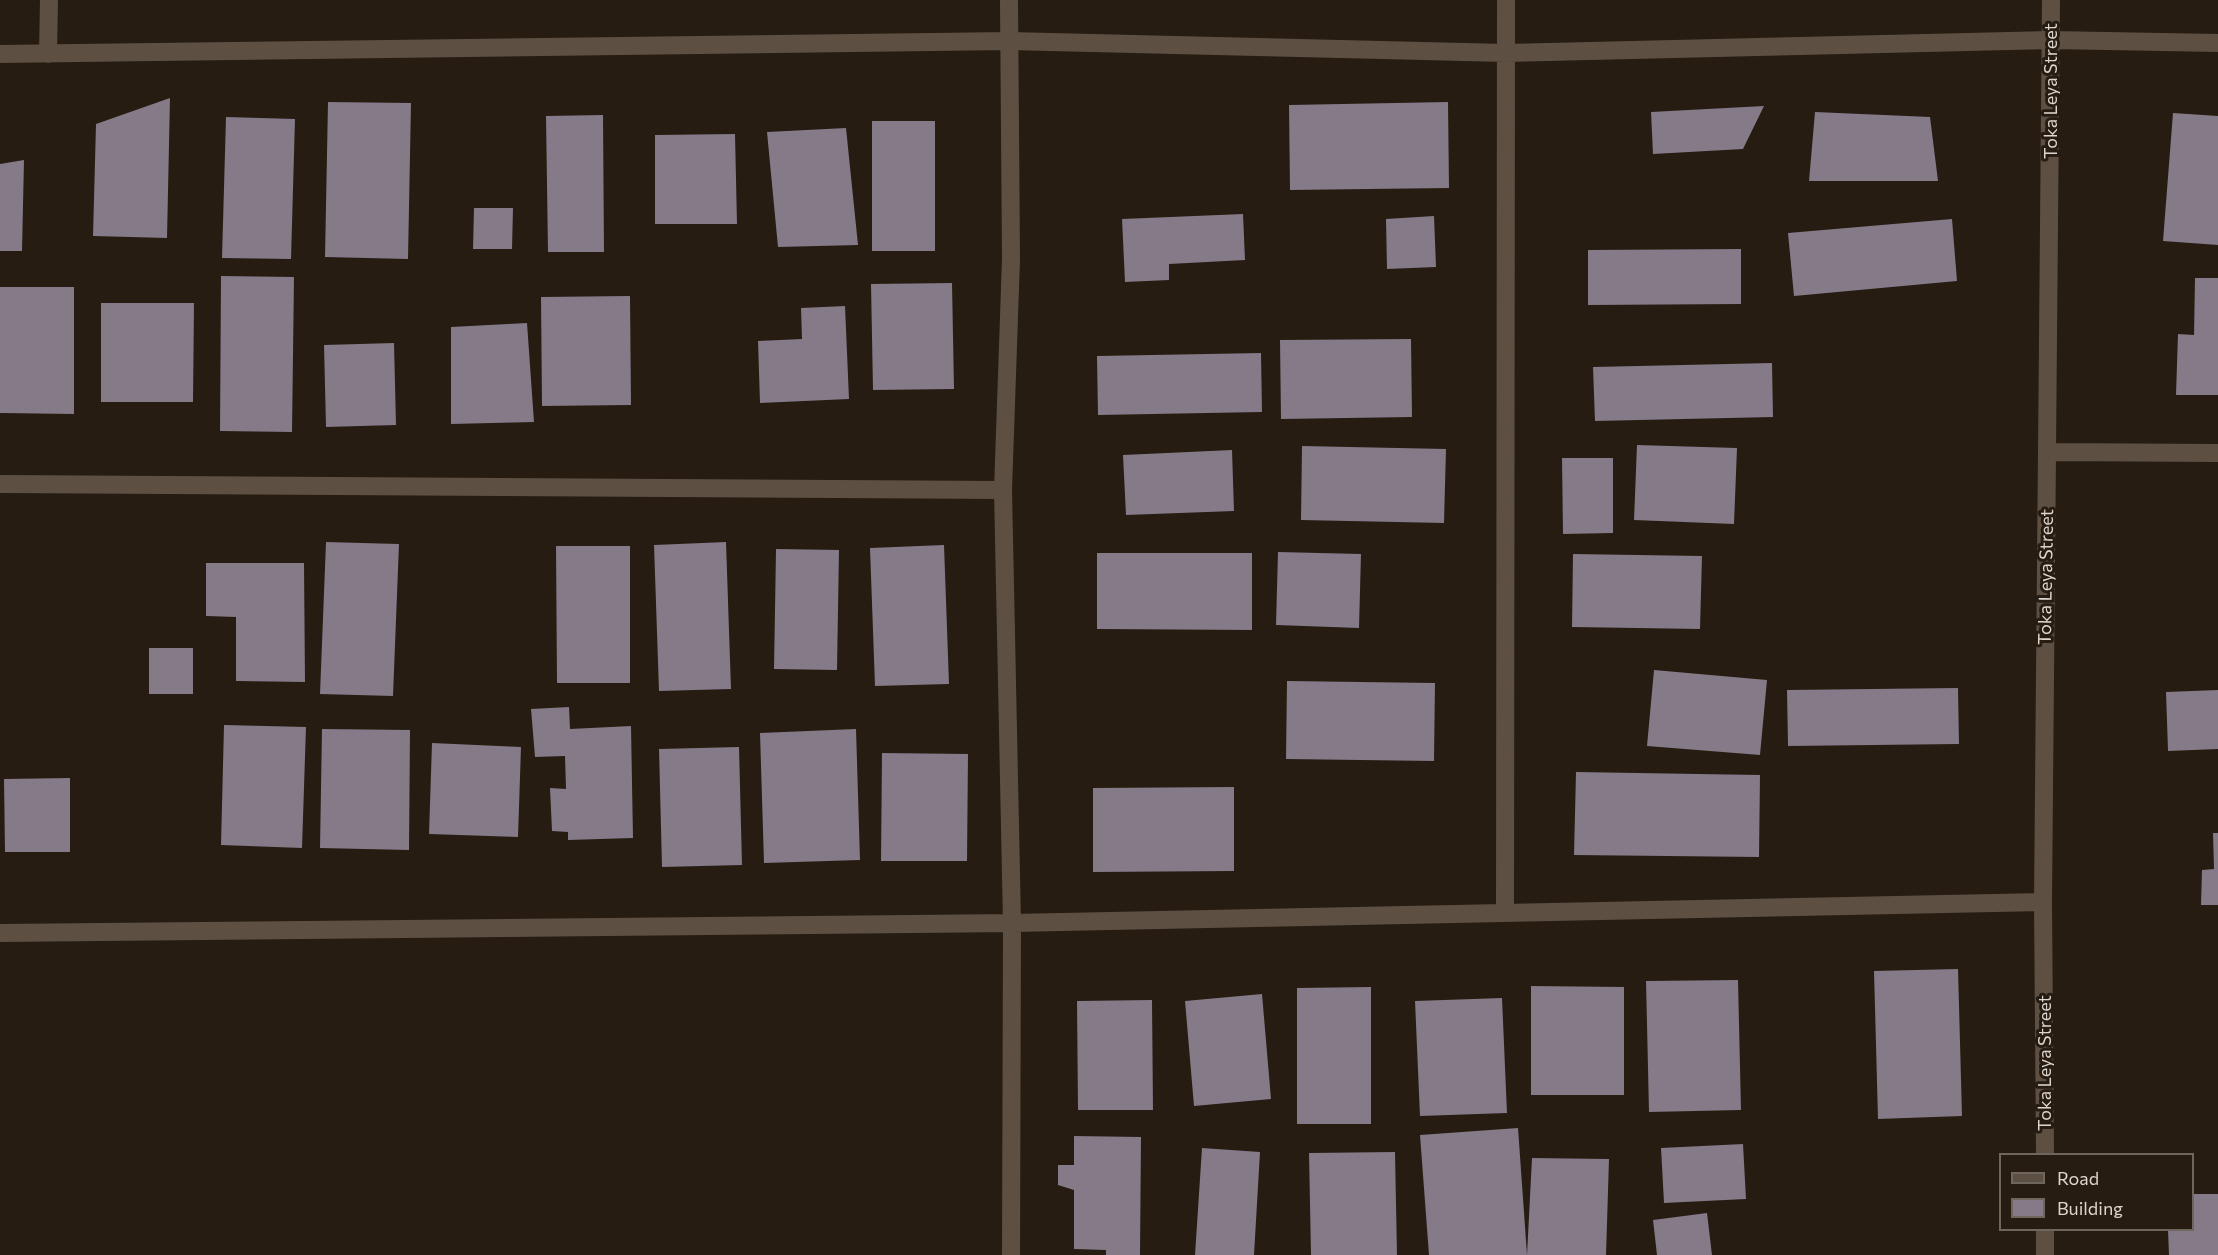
<!DOCTYPE html>
<style>
body{margin:0}
#map{position:relative;width:2218px;height:1255px;overflow:hidden;background:#261c12;font-family:Commissioner,sans-serif}
canvas{display:block}
.legend{position:absolute;left:1999px;top:1153px;width:195px;height:78px;box-sizing:border-box;background:#261c12;border:2px solid #6f665e;margin:0;padding:8px 10px;list-style:none;font-size:18px;color:#dcd6cf}
.legend li{display:flex;align-items:center;gap:12px;height:30px}
.legend b{width:30px;border:2px solid #6f665e}
</style>
<div id="map">
<canvas width="2218" height="1255"></canvas>
<ul class="legend">
<li><b style="height:8px;background:#5d5043"></b>Road</li>
<li><b style="height:16px;background:#847a88"></b>Building</li>
</ul>
</div>
<script>
const g = document.querySelector('canvas').getContext('2d');
g.lineJoin = 'round';
function fillPath(path, color) {
  g.fillStyle = color;
  g.fill(path, 'evenodd');
}
function shape(rows) {
  const path = new Path2D();
  for (const r of rows) {
    path.moveTo(r[0], r[1]);
    for (let i = 2; i < r.length; i += 2) path.lineTo(r[i], r[i + 1]);
  }
  return path;
}
function strokePath(path, color, width, dash) {
  g.strokeStyle = color;
  g.lineWidth = width;
  g.lineCap = dash ? 'butt' : 'round';
  g.setLineDash(dash || []);
  g.stroke(path);
}
function write(font, color, halo, rows, align = 'center') {
  g.font = font + ' Commissioner,sans-serif';
  g.lineWidth = 6;
  g.setLineDash([]);
  g.textBaseline = 'middle';
  g.strokeStyle = halo;
  g.fillStyle = color;
  for (const [text, x, y, turn = 0] of rows) {
    g.save();
    g.translate(x, y);
    g.rotate((+turn || 0) * Math.PI / 180);
    g.textAlign = isNaN(turn) ? turn : align;
    if (halo) g.strokeText(text, 0, 0);
    g.fillText(text, 0, 0);
    g.restore();
  }
}
const building = shape([
 [170,98,167,238,93,236,96,124],
 [328,102,411,103,408,259,325,257],
 [1448,102,1449,188,1290,190,1289,105],
 [1764,106,1743,149,1653,154,1651,112],
 [1815,112,1930,117,1938,181,1809,181],
 [2173,113,2218,116,2218,245,2163,241],
 [603,115,604,252,548,252,546,116],
 [226,117,295,119,291,259,222,258],
 [872,121,935,121,935,251,872,251],
 [846,128,858,245,778,247,767,132],
 [735,134,737,224,655,224,655,135],
 [24,160,22,251,0,251,0,164],
 [474,208,513,208,512,249,473,249],
 [1243,214,1245,260,1169,264,1169,280,1125,282,1122,219],
 [1434,216,1436,267,1387,269,1386,219],
 [1952,219,1957,281,1794,296,1788,233],
 [1741,249,1741,304,1588,305,1588,250],
 [221,276,294,277,292,432,220,431],
 [2195,278,2218,278,2218,395,2176,395,2178,334,2194,335],
 [952,283,954,389,873,390,871,284],
 [0,287,74,287,74,414,0,413],
 [630,296,631,405,542,406,541,297],
 [101,303,194,303,193,402,101,402],
 [845,306,849,399,760,403,758,341,802,339,801,308],
 [527,323,534,422,451,424,451,327],
 [1411,339,1412,417,1281,419,1280,340],
 [394,343,396,425,326,427,324,345],
 [1261,353,1262,412,1098,415,1097,356],
 [1772,363,1773,417,1595,421,1593,367],
 [1637,445,1737,448,1734,524,1634,520],
 [1302,446,1446,449,1444,523,1301,520],
 [1232,450,1234,511,1126,515,1123,455],
 [1562,458,1613,458,1613,533,1563,534],
 [326,542,399,544,393,696,320,694],
 [726,542,731,689,659,691,654,545],
 [944,545,949,684,875,686,870,548],
 [556,546,630,546,630,683,557,683],
 [776,549,839,550,837,670,774,669],
 [1278,552,1361,554,1359,628,1276,625],
 [1097,553,1252,553,1252,630,1097,629],
 [1573,554,1702,556,1700,629,1572,627],
 [206,563,304,563,305,682,236,681,236,617,206,616],
 [149,648,193,648,193,694,149,694],
 [1654,670,1767,680,1760,755,1647,746],
 [1287,681,1435,683,1434,761,1286,759],
 [1958,688,1959,744,1788,746,1787,690],
 [2218,690,2218,749,2168,751,2166,692],
 [569,707,570,729,631,726,633,838,568,840,568,832,552,831,550,788,566,789,565,756,535,757,531,709],
 [224,725,306,727,302,848,221,845],
 [322,729,410,730,409,850,320,848],
 [856,729,860,860,764,863,760,733],
 [432,743,521,747,518,837,429,834],
 [739,747,742,865,662,867,659,749],
 [882,753,968,754,967,861,881,861],
 [1576,772,1760,775,1759,857,1574,855],
 [70,778,70,852,5,852,4,779],
 [1234,787,1234,871,1093,872,1093,788],
 [2213,833,2218,833,2218,905,2201,905,2202,870,2214,869],
 [1958,969,1962,1116,1878,1119,1874,971],
 [1738,980,1741,1110,1649,1112,1646,981],
 [1531,986,1624,987,1624,1095,1531,1095],
 [1371,987,1371,1124,1297,1124,1297,988],
 [1262,994,1271,1099,1194,1106,1185,1001],
 [1502,998,1507,1113,1420,1116,1415,1001],
 [1152,1000,1153,1110,1078,1110,1077,1001],
 [1518,1128,1527,1255,1429,1255,1420,1135],
 [1074,1136,1141,1137,1140,1255,1106,1255,1106,1250,1074,1249,1074,1190,1058,1185,1058,1165,1074,1165],
 [1743,1144,1746,1199,1664,1203,1661,1148],
 [1202,1148,1260,1152,1254,1255,1195,1255],
 [1395,1152,1397,1255,1311,1255,1309,1153],
 [1532,1158,1609,1159,1606,1255,1527,1255],
 [2192,1194,2218,1194,2218,1255,2169,1255,2168,1230,2192,1230],
 [1707,1213,1712,1255,1657,1255,1653,1220]
]);
const minor = shape([
 [1009,0,1011,259,1003,490,1012,923,1011,1255],
 [0,54,1009,41,1506,53,2051,40,2218,43],
 [48,54,49,0],
 [2048,452,2218,453],
 [0,484,1003,490],
 [1505,911,1506,0],
 [0,933,1012,923,2043,902],
 [2045,1154,2043,902,2051,0],
 [2045,1230,2045,1255]
]);
const streetNames = [
 ["Toka Leya Street",2051,91,-90],
 ["Toka Leya Street",2046,577,-89],
 ["Toka Leya Street",2045,1063,-90]
];
fillPath(building, '#847a88');
strokePath(minor, '#5d5043', 18);
write('18px', '#dcd6cf', '#261c12', streetNames);
</script>
